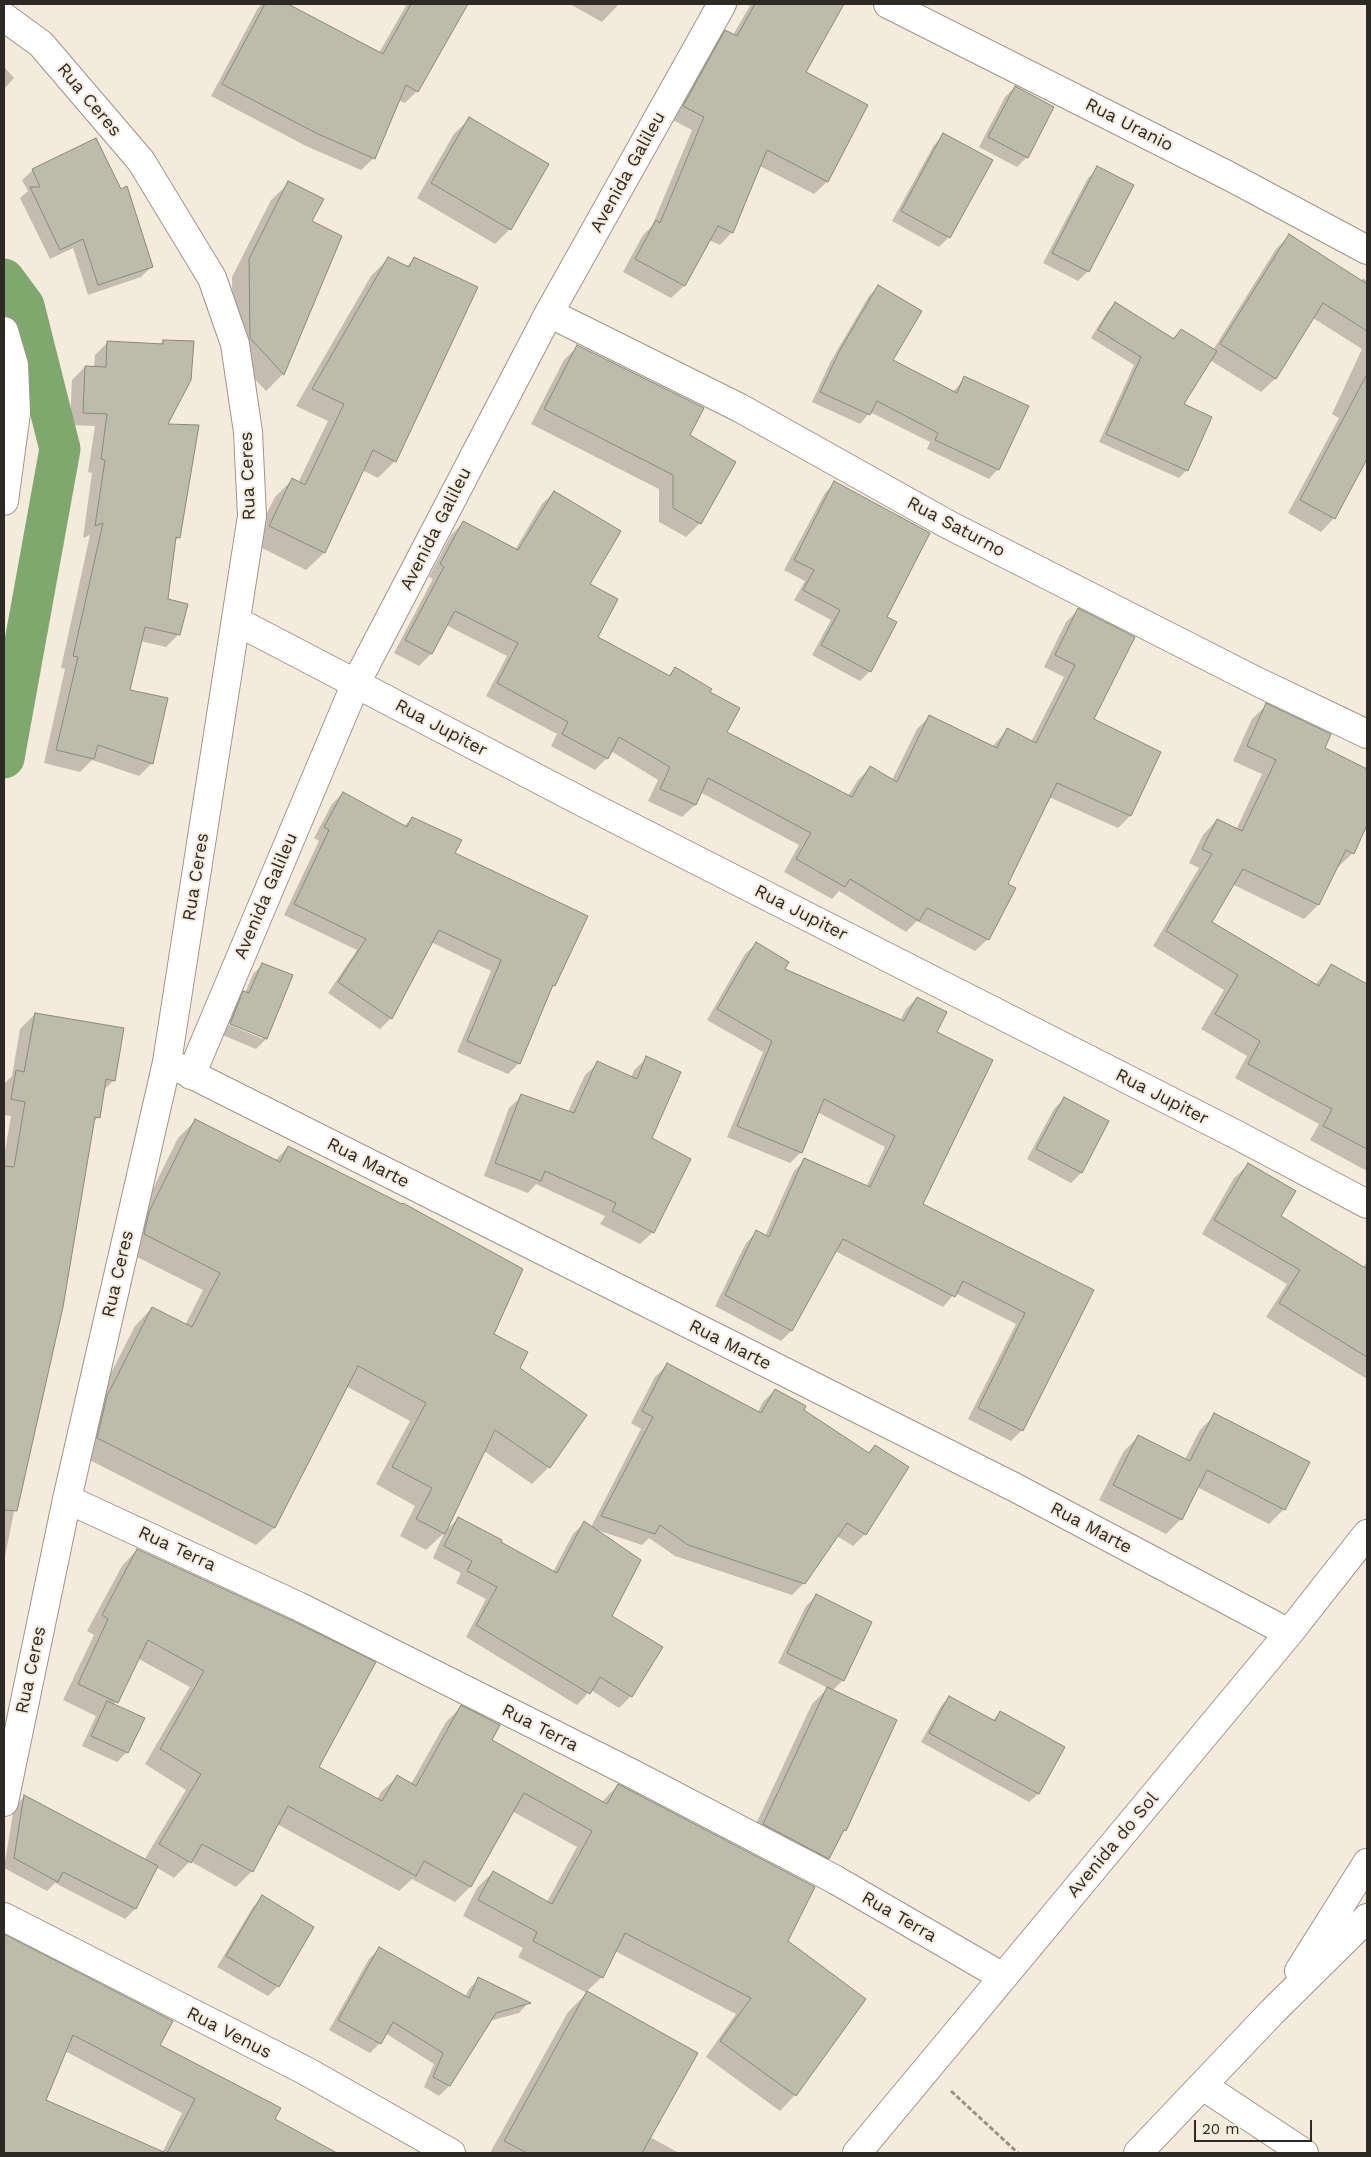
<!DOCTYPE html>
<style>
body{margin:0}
#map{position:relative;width:1371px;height:2157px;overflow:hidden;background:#f5ebdd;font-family:"Work Sans",sans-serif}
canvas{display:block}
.frame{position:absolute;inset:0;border:5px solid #2d2a25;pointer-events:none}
.scale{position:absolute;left:1194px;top:2120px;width:118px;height:22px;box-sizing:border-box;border:2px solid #2d2a25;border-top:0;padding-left:6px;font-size:15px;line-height:18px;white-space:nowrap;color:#2d2a25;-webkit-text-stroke:4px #f5ebdd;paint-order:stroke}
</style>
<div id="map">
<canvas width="1371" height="2157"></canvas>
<div class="frame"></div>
<div class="scale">20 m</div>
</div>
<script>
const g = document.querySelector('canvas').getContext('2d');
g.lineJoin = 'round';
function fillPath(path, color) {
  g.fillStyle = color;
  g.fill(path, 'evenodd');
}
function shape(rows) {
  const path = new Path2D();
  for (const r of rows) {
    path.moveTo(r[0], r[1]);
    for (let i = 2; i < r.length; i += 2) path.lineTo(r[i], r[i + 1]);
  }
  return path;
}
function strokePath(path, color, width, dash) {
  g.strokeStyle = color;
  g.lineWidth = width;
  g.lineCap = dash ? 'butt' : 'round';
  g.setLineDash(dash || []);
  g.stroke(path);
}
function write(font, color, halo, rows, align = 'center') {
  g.font = font + ' "Work Sans",sans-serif';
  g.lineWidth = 4;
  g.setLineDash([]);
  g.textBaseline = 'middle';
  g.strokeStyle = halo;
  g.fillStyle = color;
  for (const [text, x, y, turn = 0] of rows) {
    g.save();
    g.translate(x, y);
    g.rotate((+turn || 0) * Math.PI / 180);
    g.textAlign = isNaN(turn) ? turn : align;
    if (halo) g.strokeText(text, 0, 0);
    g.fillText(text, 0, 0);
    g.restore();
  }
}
const shadow = shape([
 [262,4,285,4,379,53,407,4,467,4,417,91,405,103,398,100,374,158,361,170,306,146,211,96,258,8],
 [570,4,619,4,602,22],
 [751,4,842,4,804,73,866,106,827,182,814,194,760,166,732,232,720,245,709,240,684,286,671,298,623,272,643,235,652,226,692,130,671,119,713,44,726,31,733,35],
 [4,67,14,78,4,89],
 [1015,87,1027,157,1017,167,979,147,1005,97],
 [469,119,510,229,495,244,417,198,454,134],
 [944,135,949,237,939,247,892,221,934,145],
 [95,140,151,267,141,277,88,295,73,248,50,259,20,198,28,191,22,180,33,170],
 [1098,168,1132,186,1088,271,1078,281,1043,263,1088,178],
 [289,183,311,222,341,236,283,374,266,391,233,356,232,277,271,200],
 [1289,236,1361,281,1363,278,1367,281,1367,456,1334,518,1321,532,1288,513,1339,418,1332,414,1362,349,1313,318,1275,379,1261,392,1210,360,1182,405,1187,470,1179,478,1099,442,1134,365,1091,338,1107,312,1115,304,1173,338,1181,330,1213,350,1276,249],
 [388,259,406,267,414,259,395,461,378,478,362,470,324,553,306,570,252,543,275,497,292,480,298,483,328,421,296,406,371,276],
 [879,286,891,361,953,392,965,378,998,469,989,479,927,449,930,442,870,412,860,424,812,402,831,361,869,296],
 [163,341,166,425,179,537,174,542,167,600,179,634,166,647,140,641,129,691,152,763,139,776,92,760,80,772,44,763,65,669,61,668,90,535,83,538,92,473,88,472,95,426,70,425,72,380,85,367,94,367,95,355,108,342,159,345],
 [578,346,688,436,700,523,686,537,659,522,659,489,531,424,564,360],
 [835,483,886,618,870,671,860,681,812,655,831,620,794,600,805,581,784,570,825,493],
 [554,492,588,585,596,638,668,676,675,668,708,693,725,733,848,796,858,780,870,768,892,780,917,729,930,716,992,747,1007,730,1031,742,1064,677,1044,667,1066,622,1078,610,1092,720,1160,752,1130,816,1118,828,1049,797,1006,884,988,939,975,951,917,921,906,932,839,891,832,899,784,872,799,845,700,792,695,805,682,817,648,801,658,780,611,751,607,758,595,770,551,746,557,734,486,696,507,656,446,625,431,654,419,666,394,653,433,579,429,577,451,535,464,522,515,550,542,504],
 [1267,705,1323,748,1367,770,1367,822,1353,853,1338,867,1336,866,1318,905,1304,919,1232,884,1210,922,1315,985,1332,965,1367,986,1367,1171,1310,1140,1319,1124,1235,1078,1247,1056,1201,1029,1224,990,1153,946,1199,868,1189,863,1203,835,1217,820,1236,830,1262,774,1233,761,1252,719],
 [343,793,403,827,412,818,454,854,554,985,550,989,519,1063,508,1074,457,1052,491,971,431,942,391,1018,380,1029,328,993,357,950,284,915,319,841,314,838,332,804],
 [756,944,783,970,900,1021,906,1009,917,998,935,1032,921,1205,1092,1290,1022,1430,1011,1441,968,1419,1016,1324,955,1293,943,1307,835,1251,791,1331,781,1341,715,1306,746,1243,757,1232,765,1236,794,1171,805,1160,866,1187,885,1147,817,1112,801,1152,790,1163,727,1137,763,1052,707,1020,745,954],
 [263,964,292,976,266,1039,256,1049,220,1034,225,1023,263,1039,263,1036,226,1021,234,1002,245,993,253,974],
 [35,1014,114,1080,102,1092,98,1117,93,1123,4,1561,4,1157,11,1116,4,1115,4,1084,12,1076,20,1029],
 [647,1058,653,1232,640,1244,600,1224,605,1216,536,1184,528,1193,484,1176,509,1108,522,1096,568,1112,585,1075,598,1063,631,1078,634,1070],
 [1064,1099,1107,1122,1081,1173,1071,1183,1027,1159,1054,1109],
 [195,1121,275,1161,288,1147,493,1335,518,1369,549,1467,532,1484,484,1451,445,1532,426,1550,400,1536,415,1506,376,1484,410,1421,346,1386,274,1528,256,1545,80,1455,90,1414,135,1326,152,1308,185,1325,203,1290,127,1252,132,1231,178,1138],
 [1248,1165,1279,1217,1363,1268,1367,1261,1367,1379,1266,1317,1287,1284,1202,1234,1234,1178],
 [667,1365,758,1412,763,1402,775,1390,802,1411,867,1454,875,1446,865,1534,853,1546,837,1536,804,1583,792,1595,675,1556,649,1538,642,1545,597,1530,611,1616,631,1696,619,1708,591,1690,577,1705,466,1637,486,1599,456,1583,461,1573,433,1558,445,1531,458,1519,553,1572,573,1534,584,1523,591,1527,641,1429,631,1423,655,1377],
 [1215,1415,1284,1509,1269,1524,1197,1487,1181,1519,1166,1534,1099,1500,1124,1451,1139,1436,1185,1459,1200,1430],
 [137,1550,318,1768,377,1800,381,1792,397,1777,411,1784,446,1722,461,1707,490,1741,602,1802,618,1785,786,1942,795,2095,780,2111,706,2057,736,2014,615,1951,602,1977,586,1992,696,2054,650,2137,679,2153,490,2153,568,2012,587,1993,518,1957,523,1948,463,1916,477,1888,493,1872,547,1902,577,1847,512,1811,470,1887,455,1902,412,1879,399,1891,277,1824,252,1871,236,1887,190,1861,174,1878,156,1867,135,1909,125,1919,55,1883,47,1891,4,1868,14,1807,24,1797,144,1860,186,1790,145,1764,190,1687,137,1658,114,1705,143,1718,127,1752,117,1762,82,1746,96,1716,63,1700,94,1635,87,1631,122,1566],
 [816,1596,843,1680,832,1691,845,1830,839,1836,828,1858,813,1873,749,1839,812,1704,828,1688,778,1663,806,1606],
 [949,1697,992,1721,1000,1713,1063,1747,1038,1794,1029,1802,921,1742,941,1706],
 [263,1897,278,1986,268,1996,217,1967,253,1907],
 [4,1936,172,2021,159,2046,273,2120,335,2153,162,2153,182,2113,65,2051,45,2101,116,2133,108,2153,4,2153],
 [379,1949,465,1997,469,1989,479,1979,528,2003,519,2013,489,2021,449,2086,439,2096,424,2087,434,2064,385,2033,380,2043,370,2053,329,2030,369,1959]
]);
const canal = shape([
 [4,279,24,306,60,449,4,758]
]);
const building = shape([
 [265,4,288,4,383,54,411,4,468,4,418,92,406,85,375,159,318,134,222,84,265,4],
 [755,4,844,4,806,72,868,105,828,182,767,150,733,233,718,226,685,286,635,259,656,220,660,223,704,117,683,106,725,30,737,36,755,4],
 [1015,86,1054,107,1028,158,988,137,1015,86],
 [469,117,549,164,511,230,431,183,469,117],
 [943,133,993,160,950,238,901,211,943,133],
 [96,138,121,189,127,186,153,267,98,285,83,239,60,250,30,187,40,187,32,169,96,138],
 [1097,166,1134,185,1089,272,1052,253,1097,166],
 [288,181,324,199,312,221,342,236,284,375,250,338,249,259,288,181],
 [1289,234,1367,284,1367,331,1323,303,1276,379,1220,344,1289,234],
 [388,257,409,267,414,257,478,287,396,462,373,450,325,553,269,526,292,478,305,485,344,404,312,389,388,257],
 [878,285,922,311,893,360,957,393,964,376,1029,406,999,470,935,440,938,433,877,401,870,415,820,392,840,350,878,285],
 [1115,302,1174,339,1181,329,1217,351,1184,404,1212,417,1188,471,1106,434,1141,357,1098,330,1115,302],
 [163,340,194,341,191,380,168,424,199,425,180,538,176,537,168,599,188,604,180,635,145,627,130,690,168,698,153,764,98,745,94,759,56,750,78,657,73,656,103,523,95,526,105,460,101,459,107,414,83,413,85,366,106,367,107,341,163,344,163,340],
 [577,345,704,408,690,435,736,462,701,524,673,508,673,475,544,409,577,345],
 [1367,374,1367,459,1335,519,1300,500,1367,374],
 [834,481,930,533,887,617,897,622,871,672,821,645,840,610,803,590,814,570,794,560,834,481],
 [554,491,621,531,590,584,618,599,598,637,670,676,675,667,712,689,710,692,740,708,727,732,852,797,870,766,897,782,929,715,997,748,1007,728,1036,743,1075,665,1055,655,1078,608,1135,637,1094,719,1161,752,1131,816,1057,783,1008,884,1016,888,989,940,927,908,919,921,850,879,845,887,796,859,811,833,708,778,696,805,660,789,670,767,619,737,608,759,562,734,568,722,497,683,518,643,455,611,432,654,405,640,444,567,440,564,463,521,518,550,554,491],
 [1266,703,1331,734,1325,748,1367,769,1367,825,1354,854,1346,850,1319,905,1243,869,1212,922,1319,986,1331,964,1367,984,1367,1149,1323,1126,1332,1109,1248,1064,1260,1041,1215,1014,1238,975,1166,931,1212,854,1202,849,1217,819,1242,831,1276,760,1247,746,1266,703],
 [343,792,407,827,412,817,462,840,455,853,588,916,555,986,553,985,520,1064,467,1041,501,960,439,930,392,1019,338,982,366,939,294,904,329,830,324,827,343,792],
 [756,942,789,962,785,969,904,1021,917,997,947,1012,937,1032,993,1060,923,1204,1094,1290,1023,1431,978,1408,1025,1313,963,1281,955,1297,843,1239,792,1331,725,1295,756,1230,769,1237,804,1158,870,1187,895,1136,824,1099,802,1153,737,1126,772,1041,717,1009,756,942],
 [262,963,293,975,267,1039,230,1024,243,991,249,993,262,963],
 [35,1013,124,1028,115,1081,106,1079,100,1118,95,1117,63,1307,17,1511,4,1510,4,1166,14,1167,25,1102,11,1099,16,1070,24,1072,35,1013],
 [646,1056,681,1072,652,1138,691,1159,654,1233,612,1211,616,1203,545,1171,541,1181,495,1163,521,1094,574,1113,597,1061,637,1079,646,1056],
 [1064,1097,1109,1121,1082,1173,1036,1149,1064,1097],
 [195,1119,280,1162,288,1146,402,1204,403,1203,523,1269,494,1334,528,1352,520,1368,587,1415,550,1468,495,1430,445,1534,416,1519,432,1488,392,1467,426,1403,358,1366,275,1528,97,1438,107,1396,152,1307,192,1327,220,1273,144,1234,149,1212,195,1119],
 [1248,1163,1296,1191,1281,1216,1367,1269,1367,1357,1279,1303,1300,1270,1214,1220,1248,1163],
 [667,1363,761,1413,775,1389,806,1406,804,1410,869,1453,875,1445,909,1467,866,1535,847,1523,805,1584,688,1545,660,1525,655,1534,601,1516,653,1417,642,1411,667,1363],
 [1214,1413,1310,1462,1285,1510,1207,1470,1182,1520,1113,1485,1138,1435,1190,1461,1214,1413],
 [458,1517,502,1540,501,1542,557,1573,584,1521,641,1560,612,1616,663,1647,632,1697,600,1677,590,1694,476,1625,497,1587,467,1571,472,1561,444,1546,458,1517],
 [137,1549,291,1620,376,1662,319,1767,382,1801,397,1775,416,1786,461,1705,500,1725,492,1740,607,1804,618,1784,815,1887,788,1941,866,1999,796,2096,720,2041,751,1998,625,1933,603,1978,533,1941,537,1932,478,1900,493,1871,552,1904,592,1831,524,1793,471,1887,424,1861,416,1876,288,1806,253,1872,202,1844,191,1863,159,1844,201,1774,160,1749,204,1671,148,1640,118,1703,78,1684,108,1619,102,1615,137,1549],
 [816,1594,872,1622,844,1681,787,1653,816,1594],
 [827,1687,897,1720,846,1831,844,1830,829,1859,763,1824,827,1687],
 [949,1696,995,1721,1000,1711,1065,1747,1039,1794,929,1733,949,1696],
 [107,1701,145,1718,128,1753,91,1736,107,1701],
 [24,1795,158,1866,136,1909,63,1872,58,1882,14,1858,24,1795],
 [262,1895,314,1927,279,1987,226,1956,262,1895],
 [4,1934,173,2021,160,2045,281,2108,275,2119,337,2153,167,2153,195,2099,73,2035,46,2100,166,2153,4,2153,4,1934],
 [379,1947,469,1998,478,1977,531,2003,496,2013,450,2086,433,2077,443,2053,393,2022,381,2044,338,2020,379,1947],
 [587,1991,698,2053,642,2153,527,2153,504,2141,587,1991]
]);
const path = shape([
 [951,2091,1018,2153]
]);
const minor = shape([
 [888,4,1229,176,1367,250],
 [4,17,41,44,141,161,212,278,235,344,248,432,252,516,167,1062,67,1499,4,1802],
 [549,313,740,408,949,525,1258,682,1367,734],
 [4,331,14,365,16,413,4,501],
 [236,621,590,806,1237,1135,1367,1204],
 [167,1062,1014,1487,1289,1633],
 [191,1075,356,683,549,313,722,4],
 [67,1499,298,1606,631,1773,834,1879,1003,1977],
 [4,1917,306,2071,451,2153],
 [1203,2086,1304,2153],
 [857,2153,1289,1633,1367,1534]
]);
const trunk = shape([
 [1299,1971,1367,1863],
 [1138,2153,1272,2012,1367,1918]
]);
const streetNames = [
 ["Rua Ceres",89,100,50],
 ["Rua Uranio",1129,125,27],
 ["Avenida Galileu",628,172,-61],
 ["Rua Ceres",248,476,-92],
 ["Rua Saturno",956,527,28],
 ["Avenida Galileu",436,529,-63],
 ["Rua Jupiter",441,728,28],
 ["Rua Ceres",196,877,-81],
 ["Avenida Galileu",266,896,-67],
 ["Rua Jupiter",801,913,27],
 ["Rua Jupiter",1162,1097,27],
 ["Rua Marte",368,1163,27],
 ["Rua Ceres",118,1274,-77],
 ["Rua Marte",730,1345,27],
 ["Rua Marte",1091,1528,28],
 ["Rua Terra",177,1549,25],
 ["Rua Ceres",31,1670,-78],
 ["Rua Terra",540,1728,27],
 ["Avenida do Sol",1113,1845,-50],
 ["Rua Terra",899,1917,30],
 ["Rua Venus",229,2033,27]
];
fillPath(shadow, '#0003');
strokePath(canal, '#7fa86e', 41);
fillPath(building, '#bcbcad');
strokePath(building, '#89897b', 1);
strokePath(minor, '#9e9589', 30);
strokePath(trunk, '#9e9589', 30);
strokePath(path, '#979187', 3, [5, 2.5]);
strokePath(minor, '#fff', 28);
strokePath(trunk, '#fff', 28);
write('18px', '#2d2a25', '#f5ebdd', streetNames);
</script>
